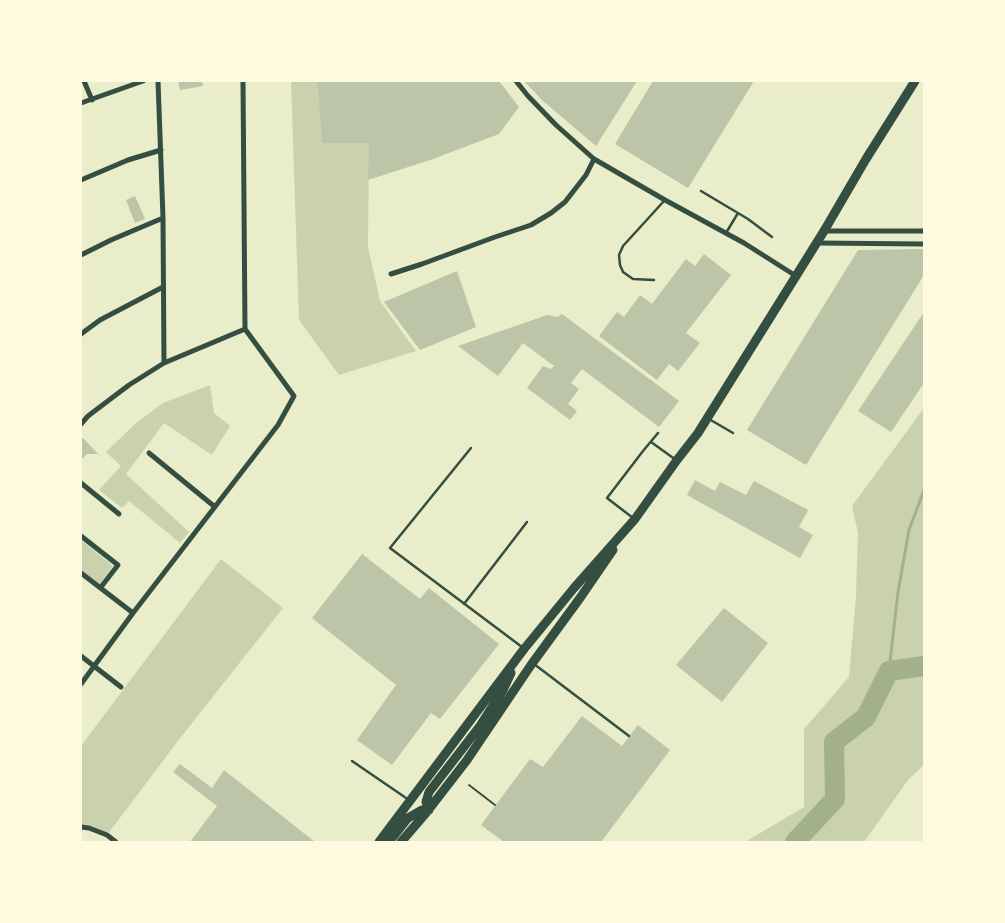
<!DOCTYPE html>
<style>
body{margin:0}
#map{position:relative;width:1005px;height:923px;overflow:hidden;background:#e9edc9;font-family:Bitter,serif}
canvas{display:block}
.frame{position:absolute;inset:0;border:82px solid #fefae0;pointer-events:none}
</style>
<div id="map">
<canvas width="1005" height="923"></canvas>
<div class="frame"></div>
</div>
<script>
const g = document.querySelector('canvas').getContext('2d');
g.lineJoin = 'round';
function fillPath(path, color) {
  g.fillStyle = color;
  g.fill(path, 'evenodd');
}
function shape(rows) {
  const path = new Path2D();
  for (const r of rows) {
    path.moveTo(r[0], r[1]);
    for (let i = 2; i < r.length; i += 2) path.lineTo(r[i], r[i + 1]);
  }
  return path;
}
function strokePath(path, color, width, dash) {
  g.strokeStyle = color;
  g.lineWidth = width;
  g.lineCap = dash ? 'butt' : 'round';
  g.setLineDash(dash || []);
  g.stroke(path);
}
const green = shape([
 [291,81,317,81,322,143,369,143,368,247,380,301,416,351,339,375,299,320],
 [210,385,214,413,230,426,212,455,164,423,126,474,189,532,180,543,129,501,122,508,99,490,121,466,106,452,136,423,163,403],
 [924,408,924,765,908,780,864,842,745,842,804,807,804,729,849,677,856,595,858,533,852,506],
 [81,540,113,566,99,585,81,572],
 [221,559,283,608,181,737,107,835,81,827,81,746]
]);
const stream = shape([
 [889,671,898,592,909,530,924,490]
]);
const river = shape([
 [795,842,835,799,834,742,866,717,889,671,924,666]
]);
const building = shape([
 [178,81,202,81,203,86,180,90],
 [317,81,499,81,519,107,499,134,433,159,368,180,369,143,322,143],
 [524,81,637,81,596,146,543,101],
 [653,81,754,81,688,188,615,144],
 [135,196,145,219,135,223,126,200],
 [924,249,924,275,806,465,747,430,858,250],
 [704,254,731,275,686,333,700,343,678,371,669,364,657,380,599,336,617,312,624,317,640,295,652,304,686,259,695,266],
 [457,271,476,327,420,350,384,302],
 [924,312,924,383,891,432,858,411],
 [562,314,679,401,659,427,582,369,571,383,579,389,568,404,577,411,570,420,527,388,543,366,551,369,554,366,523,343,498,376,458,346,547,315,557,317],
 [83,438,98,454,87,454,81,460,81,440],
 [695,480,715,491,720,482,746,495,754,481,808,510,799,527,813,535,800,558,687,495],
 [362,554,420,599,429,588,499,644,440,719,431,713,392,765,357,740,396,685,312,618],
 [724,608,768,643,722,702,676,665],
 [582,716,622,746,638,725,670,750,601,842,504,842,481,825,530,759,543,767],
 [180,764,212,788,224,770,315,842,190,842,217,806,173,772]
]);
const path = shape([
 [469,785,495,805]
]);
const service = shape([
 [701,191,748,219,772,237],
 [726,233,738,213],
 [654,280,633,279,623,272,620,265,619,255,623,246,664,201],
 [709,419,733,433],
 [651,442,676,460],
 [471,448,390,548,522,647],
 [633,518,607,498,643,451,658,433],
 [464,604,527,522],
 [534,664,629,736],
 [352,761,409,800]
]);
const minor = shape([
 [84,81,92,100],
 [158,81,163,218,164,363],
 [516,81,528,96,556,125,594,159,665,200,744,243,796,276],
 [81,103,143,81],
 [81,180,128,160,161,150],
 [824,231,924,231],
 [817,243,924,244],
 [81,255,111,240,163,218],
 [391,274,422,264,495,237,531,225,551,213,565,202,586,175,594,159],
 [81,334,100,320,163,287],
 [81,424,88,416,129,385,164,363,245,329],
 [149,453,215,507],
 [81,483,119,514],
 [81,536,118,565,101,587],
 [81,573,133,613],
 [81,656,121,687],
 [81,684,133,613,278,425,294,396,245,329,243,81],
 [81,827,89,828,107,835,116,842]
]);
const primary = shape([
 [379,842,524,649,574,588,635,519,677,460,698,433,796,276,824,231,866,159,915,81],
 [389,842,408,818,422,810,429,810,426,802,429,792,480,726,503,690,511,673],
 [401,842,426,813,467,760,531,665,580,598,613,550]
]);
fillPath(green, '#cad2ad');
strokePath(stream, '#a3b18a', 3);
strokePath(river, '#a3b18a', 20);
fillPath(building, '#bcc5a7');
strokePath(path, '#344e41', 2);
strokePath(service, '#344e41', 2.5);
strokePath(minor, '#344e41', 5);
strokePath(primary, '#344e41', 9);
</script>
